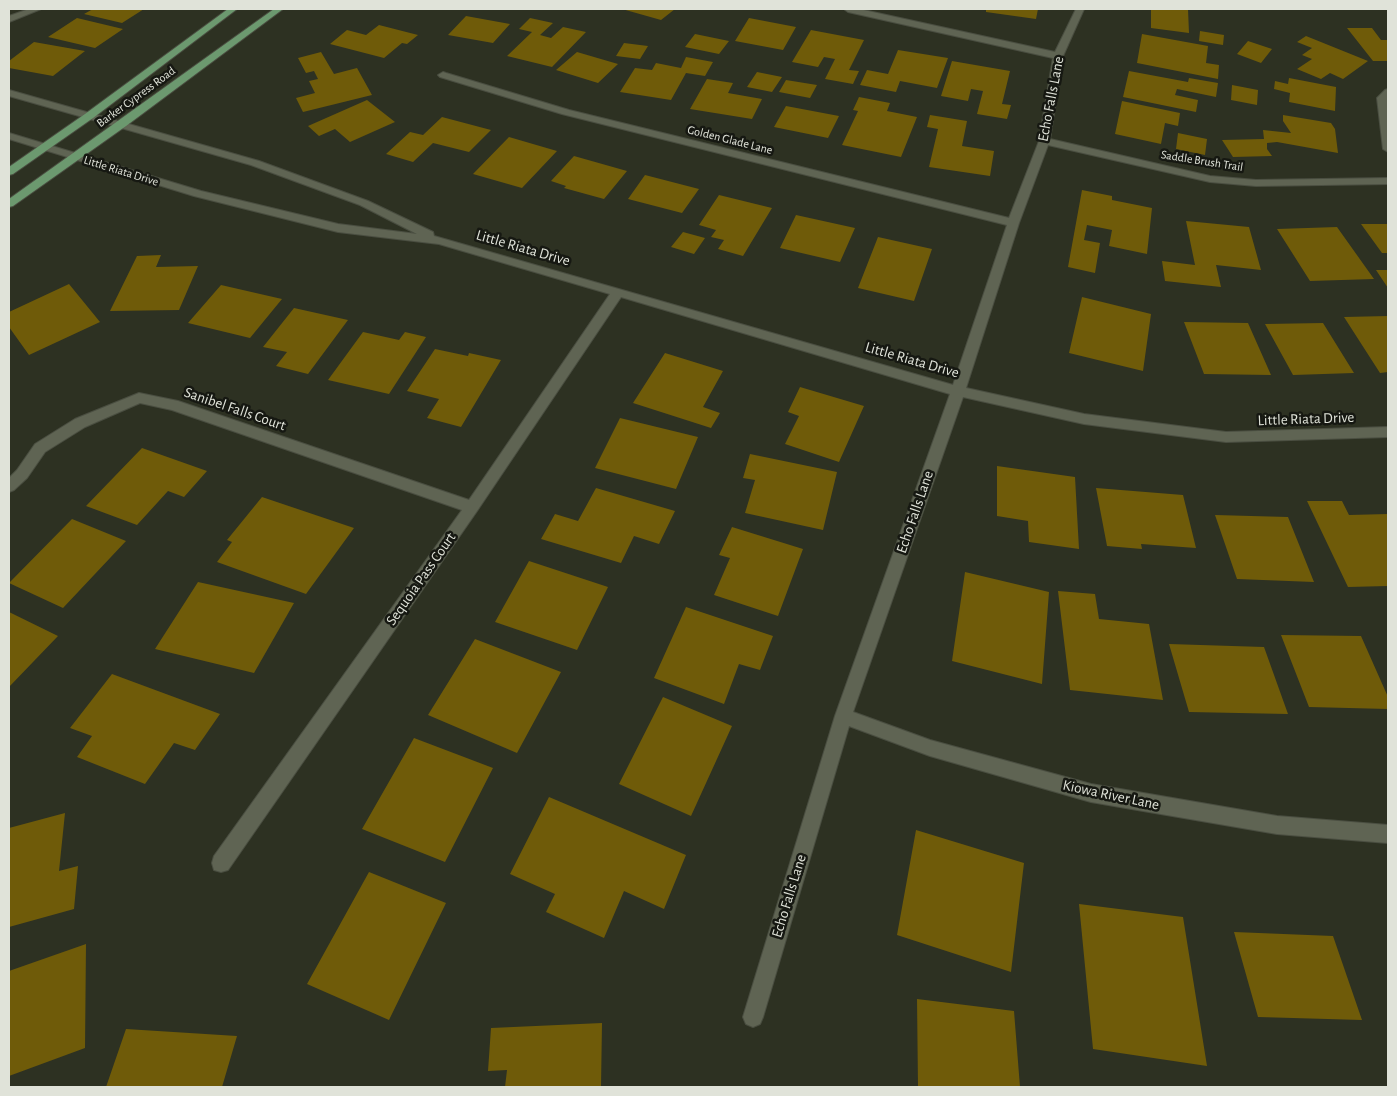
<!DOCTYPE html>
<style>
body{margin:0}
#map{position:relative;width:1397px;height:1096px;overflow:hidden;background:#2d3122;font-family:"Alegreya Sans",sans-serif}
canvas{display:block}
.frame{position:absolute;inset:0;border:10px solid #e0e3d9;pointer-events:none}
</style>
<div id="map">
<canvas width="1397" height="1096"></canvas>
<div class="frame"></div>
</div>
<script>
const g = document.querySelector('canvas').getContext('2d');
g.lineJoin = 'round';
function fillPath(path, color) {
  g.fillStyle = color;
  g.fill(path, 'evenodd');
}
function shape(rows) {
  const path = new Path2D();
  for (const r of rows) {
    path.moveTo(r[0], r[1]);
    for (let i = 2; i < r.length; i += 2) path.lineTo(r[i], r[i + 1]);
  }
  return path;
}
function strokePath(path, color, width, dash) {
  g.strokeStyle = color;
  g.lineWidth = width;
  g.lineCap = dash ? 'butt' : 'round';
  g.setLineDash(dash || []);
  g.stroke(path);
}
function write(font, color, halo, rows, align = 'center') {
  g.font = font + ' "Alegreya Sans",sans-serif';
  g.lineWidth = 5;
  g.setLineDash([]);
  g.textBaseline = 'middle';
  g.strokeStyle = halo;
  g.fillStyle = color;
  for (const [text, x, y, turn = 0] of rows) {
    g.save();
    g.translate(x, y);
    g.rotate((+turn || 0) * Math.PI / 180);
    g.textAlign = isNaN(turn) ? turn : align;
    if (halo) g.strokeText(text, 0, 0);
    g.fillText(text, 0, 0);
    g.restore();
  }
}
const building = shape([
 [93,9,144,9,122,23,84,14],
 [622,9,675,9,661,20],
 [986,9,1038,9,1036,19,986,12],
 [1151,9,1188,9,1189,33,1151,28],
 [466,16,510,24,493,43,448,35],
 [77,18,123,29,95,48,48,37],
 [530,18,553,23,540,35,551,38,563,27,586,32,552,67,507,56,532,32,519,29],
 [749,18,796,27,783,50,735,41],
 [379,25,418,35,407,44,402,43,384,58,330,44,347,30,366,35],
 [1347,28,1372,28,1381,40,1388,40,1388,61,1373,61],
 [811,30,864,40,849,70,859,71,853,84,825,79,835,59,824,57,818,67,792,62],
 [1200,31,1224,35,1223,45,1199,41],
 [695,34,729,41,719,54,685,47],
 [1142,34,1208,46,1206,63,1219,65,1218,79,1137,63],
 [1306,36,1368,61,1343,79,1330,73,1321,79,1297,69,1312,59,1302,55,1312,48,1297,42],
 [1248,41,1272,49,1261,63,1237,54],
 [34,42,85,51,53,76,9,68,9,61],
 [624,43,648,46,640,59,616,56],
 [898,50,948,58,937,88,900,81,896,92,860,85,867,70,888,74],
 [321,52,334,74,357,68,372,95,303,112,296,98,315,93,309,81,318,79,314,71,306,73,298,58],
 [577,52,618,64,598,83,556,70],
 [686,57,713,62,705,76,686,73,671,100,620,92,635,68,652,70,656,63,681,68],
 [952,61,1010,71,1002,104,1011,105,1007,119,977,114,983,91,971,89,968,101,941,96],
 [1129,71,1188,82,1189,78,1218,83,1216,97,1177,89,1175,95,1198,100,1196,112,1123,97],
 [757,72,782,77,772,92,747,87],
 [1289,78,1336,87,1335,111,1289,102,1290,93,1274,89,1275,81,1288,84],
 [707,79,733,83,728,93,762,99,752,119,690,109],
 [786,80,817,85,810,98,779,92],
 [1232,85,1258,90,1257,105,1231,100],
 [859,97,890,103,887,111,917,117,901,157,842,145,858,111,853,110],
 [367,100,395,122,350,142,335,129,319,136,308,126],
 [1122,101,1180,113,1178,126,1165,123,1161,144,1115,134],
 [786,106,839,116,828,138,774,127],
 [930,115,967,121,962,146,994,151,990,176,929,167,938,129,927,127],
 [1283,115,1331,123,1335,129,1338,153,1277,142,1267,143,1267,149,1272,156,1233,157,1222,140,1264,139,1263,130,1291,133,1283,121],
 [442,117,491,130,469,152,433,143,413,162,386,154,410,132,423,135],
 [1178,133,1207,139,1205,155,1176,149],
 [509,137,557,151,522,188,473,174],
 [574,156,627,171,604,199,564,188,566,186,551,181],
 [645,175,699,189,682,213,628,199],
 [1082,190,1112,196,1112,200,1152,208,1147,254,1109,246,1112,230,1087,225,1084,240,1100,243,1095,273,1068,267],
 [719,195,772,208,743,256,718,249,724,240,711,237,716,230,699,225],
 [796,215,855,228,840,262,780,248],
 [1186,221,1249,227,1261,270,1216,265,1221,287,1165,281,1162,261,1195,265],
 [1361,224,1388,224,1388,253,1382,253],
 [1337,227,1374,279,1310,281,1277,229],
 [683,232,705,238,694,254,671,247],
 [878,237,932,249,914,301,858,288],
 [161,255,156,267,198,266,179,310,110,311,137,256],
 [1376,270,1388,270,1388,288],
 [69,284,100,322,29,355,9,327,9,312],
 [221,285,282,299,250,338,188,323],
 [1082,297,1151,314,1143,371,1069,353],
 [294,308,348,320,308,374,276,366,287,352,263,347],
 [1388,316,1388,372,1380,373,1344,317],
 [1184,322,1248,323,1271,375,1204,374],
 [1323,323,1354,373,1293,375,1265,324],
 [363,332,399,340,405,332,426,337,389,394,328,380],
 [435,349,468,356,469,353,501,360,461,427,427,418,439,399,407,391],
 [665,353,723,371,703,407,720,413,711,428,633,403],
 [800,387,864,406,839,462,785,444,799,416,788,412],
 [620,418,698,437,676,489,595,468],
 [142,448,207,471,184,497,168,491,137,525,86,506],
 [750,454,837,472,823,530,745,513,755,480,743,478],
 [997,466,1075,477,1079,549,1029,542,1028,521,997,516],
 [596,488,675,511,659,544,634,536,621,563,541,539,555,514,578,521],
 [1096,488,1183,495,1196,548,1141,544,1142,549,1107,546],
 [262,497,354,528,306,594,217,562,232,542,227,540],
 [1307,501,1342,501,1349,515,1388,514,1388,586,1348,587],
 [1215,515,1288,517,1314,582,1237,579],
 [72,519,126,541,63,608,9,583],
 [732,527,803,549,778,616,714,595,730,558,719,555],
 [529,561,608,587,577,650,495,622],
 [965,572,1049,592,1042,684,952,661],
 [198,582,294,603,254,673,155,649],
 [1058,591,1095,594,1099,619,1149,624,1163,700,1070,690],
 [686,607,773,636,760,670,739,664,724,704,654,678],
 [9,612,58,636,9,687],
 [1281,635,1361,636,1388,697,1388,709,1309,707],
 [475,639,561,672,517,753,428,715],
 [1169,644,1264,647,1288,714,1189,712],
 [112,674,220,714,195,750,174,743,145,784,77,757,92,736,70,728],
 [663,697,732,726,691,816,619,784],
 [414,738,493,768,445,862,362,829],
 [549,797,686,855,664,909,624,891,604,938,546,912,555,894,510,874],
 [65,813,59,871,78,866,74,909,9,927,9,828],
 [916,830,1024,863,1011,972,897,935],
 [369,872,446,903,389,1020,307,984],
 [1079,904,1183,917,1207,1066,1093,1049],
 [1234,932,1333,936,1362,1020,1258,1017],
 [86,944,85,1048,9,1076,9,971],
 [917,999,1014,1011,1020,1087,918,1087],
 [602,1023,601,1087,505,1087,507,1070,488,1071,491,1028],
 [126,1029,237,1036,222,1087,106,1087]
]);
const minor = shape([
 [29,9,41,9,9,22,9,16,29,9],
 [844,9,859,9,1055,52,1076,9,1084,9,1063,56,1050,139,1210,176,1256,180,1388,178,1388,184,1256,186,1210,182,1048,145,1019,223,966,388,1084,414,1226,432,1388,427,1388,437,1226,442,1084,424,963,397,853,712,930,740,1091,784,1277,816,1388,825,1388,843,1277,834,1091,802,930,756,849,726,763,1017,760,1024,753,1027,746,1024,743,1017,835,716,950,394,621,297,477,511,228,870,221,872,214,870,212,863,214,856,462,510,172,410,140,403,85,427,45,452,27,478,14,490,9,492,9,478,17,470,35,444,75,419,139,393,178,401,469,500,610,294,439,244,338,232,194,196,9,139,9,133,201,191,338,224,417,234,360,205,251,165,9,96,9,90,259,161,368,201,433,232,434,236,953,385,1007,225,562,114,440,77,438,75,443,72,446,73,569,110,1009,218,1039,141,1053,58,848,12,844,9],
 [1388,89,1387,99,1388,152,1383,149,1377,98,1385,90,1388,89]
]);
const major = shape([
 [228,9,237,9,93,118,13,174,9,175,9,167,85,114,228,9],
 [274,9,283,9,126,126,13,206,9,207,9,199,274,9]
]);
const farStreetnames = [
 ["Barker Cypress Road",136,97,-36],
 ["Golden Glade Lane",730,140,14],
 ["Saddle Brush Trail",1202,161,9],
 ["Little Riata Drive",121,171,17]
];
const streetNames = [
 ["Echo Falls Lane",1051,99,-79],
 ["Little Riata Drive",523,248,16],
 ["Little Riata Drive",912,360,16],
 ["Sanibel Falls Court",235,409,19],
 ["Little Riata Drive",1306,419,-2],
 ["Echo Falls Lane",915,512,-71],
 ["Sequoia Pass Court",421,579,-55],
 ["Kiowa River Lane",1111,795,12],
 ["Echo Falls Lane",789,896,-73]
];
fillPath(building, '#6f5b09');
strokePath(minor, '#4a4e41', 2);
strokePath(major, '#4a4e41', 2);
fillPath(minor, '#5f6453');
fillPath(major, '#6c996f');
write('12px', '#e0e3d9', '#161812', farStreetnames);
write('15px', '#e0e3d9', '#161812', streetNames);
</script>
